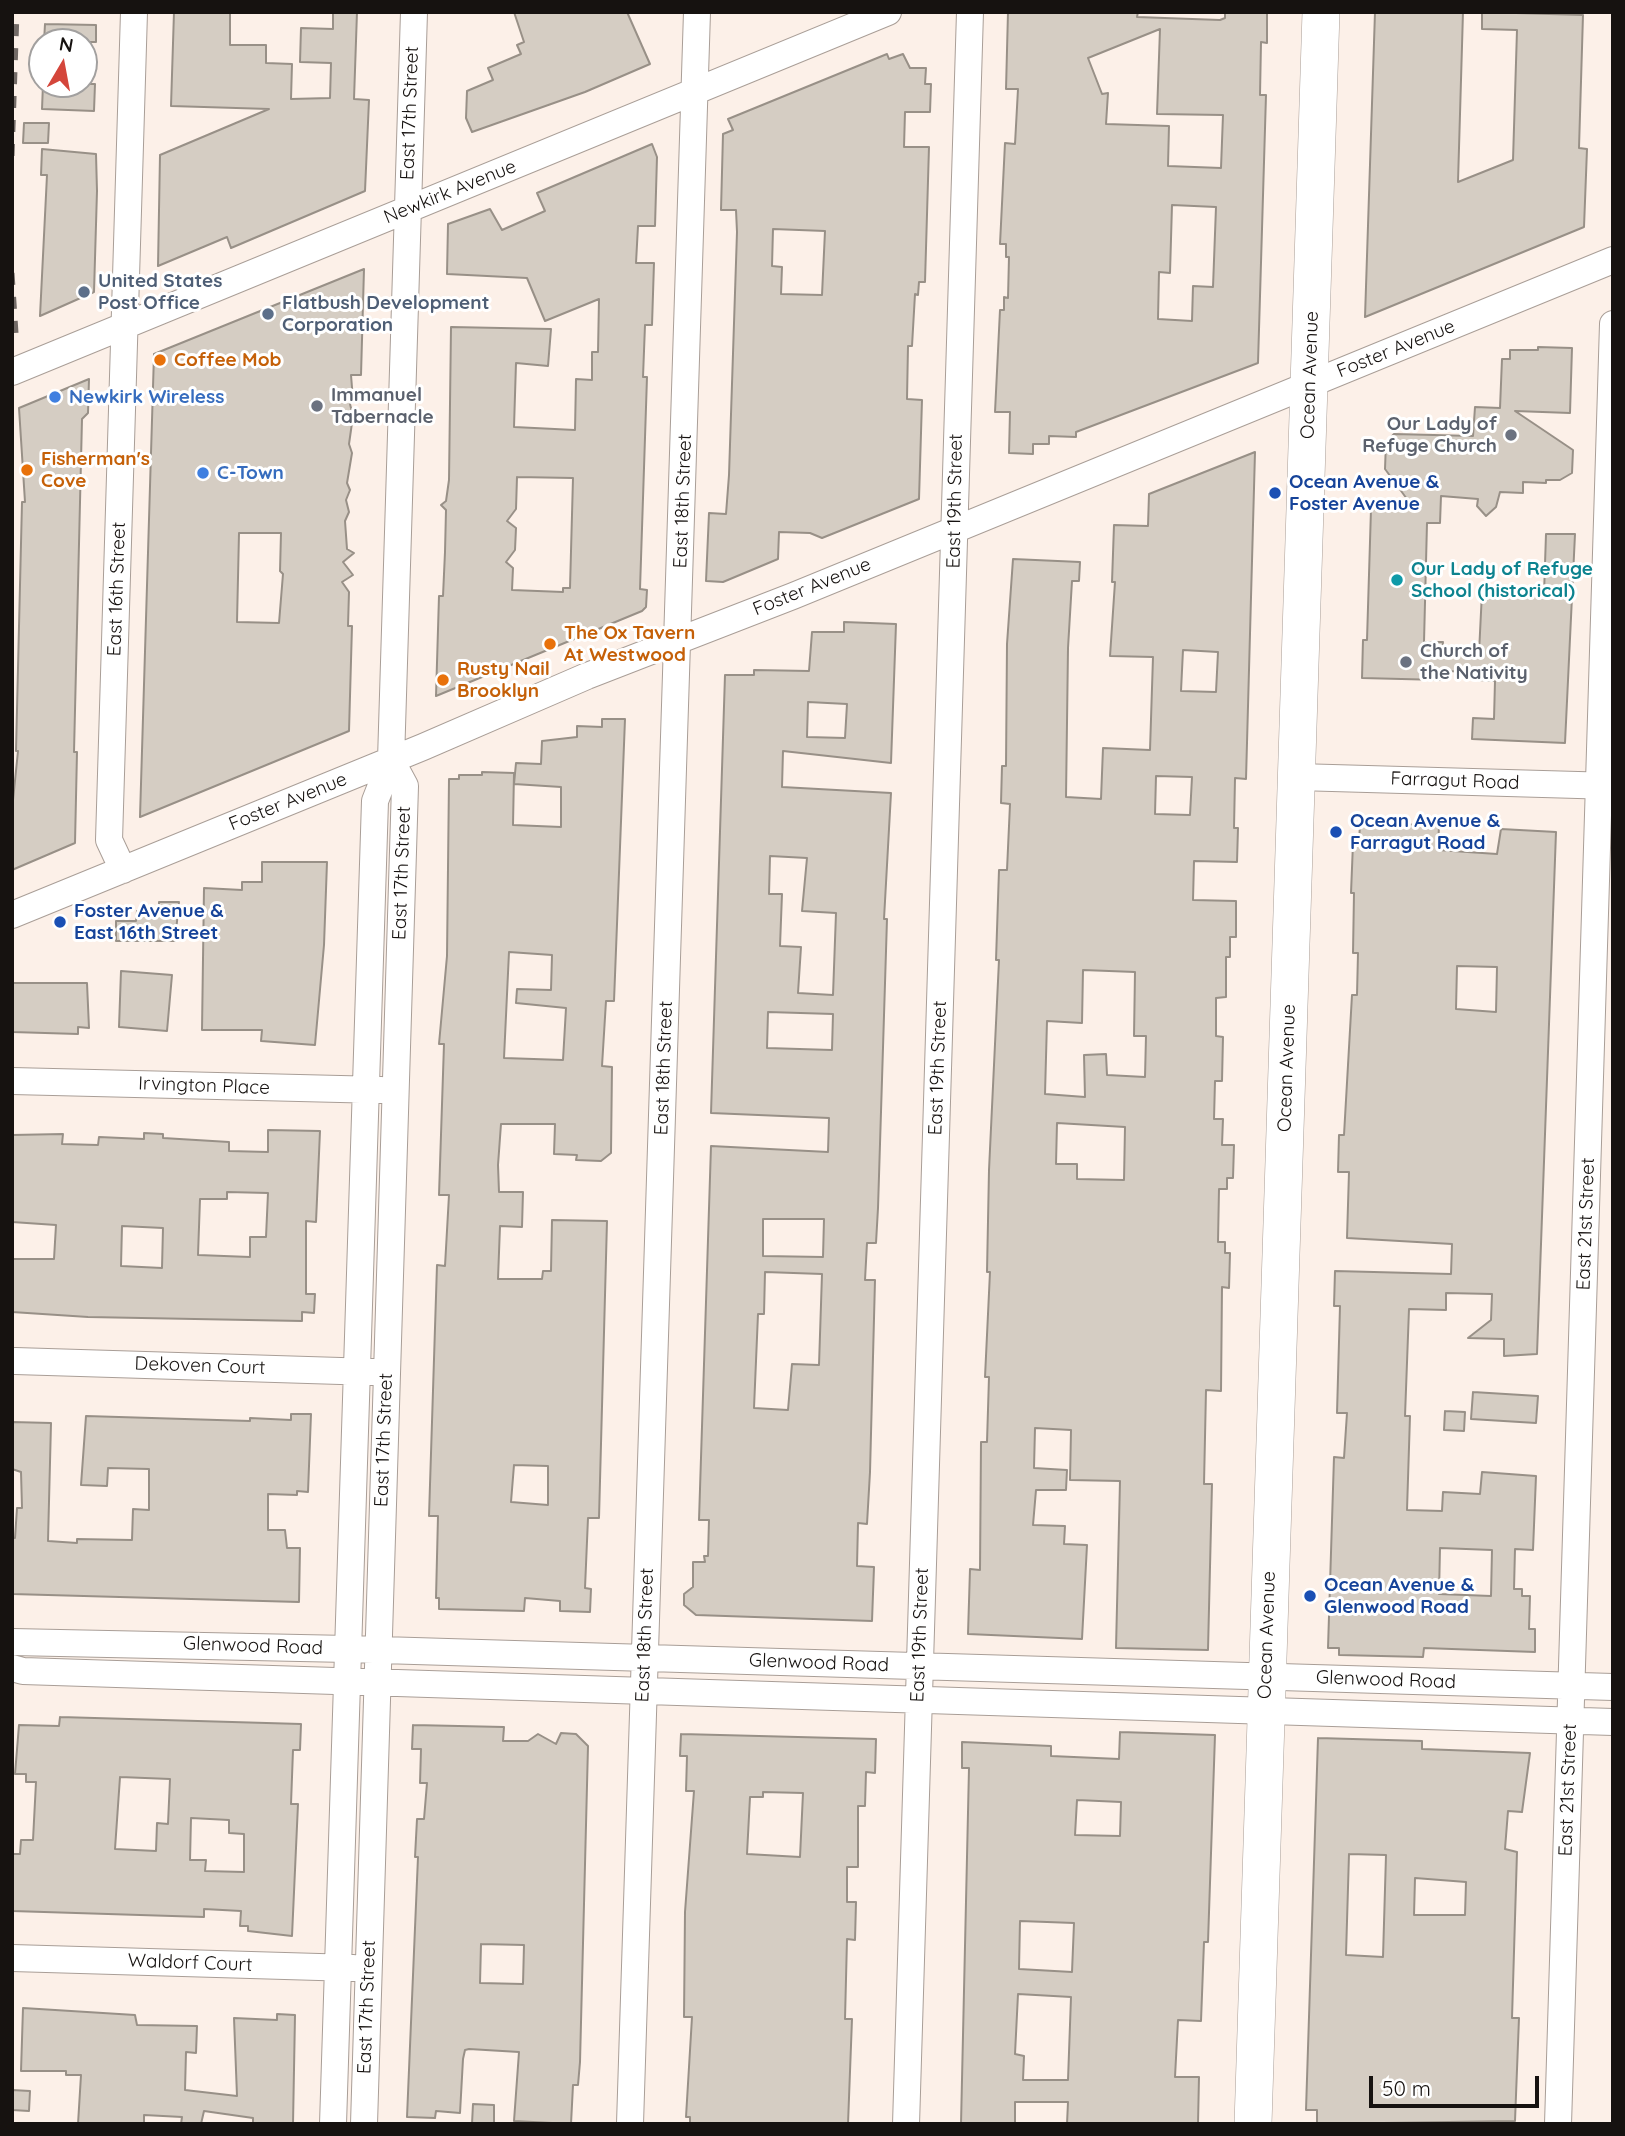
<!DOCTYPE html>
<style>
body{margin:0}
#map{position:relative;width:1625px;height:2136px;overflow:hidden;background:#fcf0e8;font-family:Quicksand,sans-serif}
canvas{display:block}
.frame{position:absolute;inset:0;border:14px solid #161210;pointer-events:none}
.north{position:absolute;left:28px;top:28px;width:70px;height:70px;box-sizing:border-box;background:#fff;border:2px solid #a2a09f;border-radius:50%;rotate:10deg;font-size:19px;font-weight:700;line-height:28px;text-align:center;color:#161210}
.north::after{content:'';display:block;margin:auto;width:24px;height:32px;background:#d4463b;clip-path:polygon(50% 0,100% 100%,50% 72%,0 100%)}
.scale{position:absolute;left:1369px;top:2076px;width:170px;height:32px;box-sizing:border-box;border:4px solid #161210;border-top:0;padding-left:9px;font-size:21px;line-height:24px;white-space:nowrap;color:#161210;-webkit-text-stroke:5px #fff;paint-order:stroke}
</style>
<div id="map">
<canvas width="1625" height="2136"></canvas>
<div class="frame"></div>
<div class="north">N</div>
<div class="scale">50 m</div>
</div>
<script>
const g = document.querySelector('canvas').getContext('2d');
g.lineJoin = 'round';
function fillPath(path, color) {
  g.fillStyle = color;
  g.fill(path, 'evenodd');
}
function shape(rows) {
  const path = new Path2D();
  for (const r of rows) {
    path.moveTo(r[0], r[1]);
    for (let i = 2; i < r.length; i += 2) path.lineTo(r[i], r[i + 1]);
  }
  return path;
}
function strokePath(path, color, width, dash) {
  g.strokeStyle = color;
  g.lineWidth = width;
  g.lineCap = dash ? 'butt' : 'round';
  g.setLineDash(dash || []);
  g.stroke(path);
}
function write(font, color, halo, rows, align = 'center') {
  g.font = font + ' Quicksand,sans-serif';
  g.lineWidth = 6;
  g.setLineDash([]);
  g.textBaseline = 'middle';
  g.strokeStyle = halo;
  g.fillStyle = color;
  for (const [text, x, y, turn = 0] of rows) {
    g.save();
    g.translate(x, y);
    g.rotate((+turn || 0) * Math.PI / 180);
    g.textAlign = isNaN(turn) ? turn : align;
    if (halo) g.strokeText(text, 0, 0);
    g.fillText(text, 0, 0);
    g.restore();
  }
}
const building = shape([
 [174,12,230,13,230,45,266,45,266,63,292,64,291,99,330,98,331,63,300,62,301,28,333,29,333,12,357,12,354,99,369,100,365,191,231,248,227,237,158,266,160,155,269,109,171,106,174,12],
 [514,12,627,12,650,64,585,92,472,132,466,118,467,91,493,80,488,68,521,54,517,45,524,42,514,12],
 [1008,12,1138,12,1137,17,1220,20,1225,18,1225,12,1267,12,1267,43,1261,42,1260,95,1266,95,1258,363,1076,432,1076,437,1049,436,1049,444,1033,444,1033,454,1009,453,1010,412,995,412,1000,310,1004,310,1004,297,1008,298,1009,257,1006,257,1006,244,1000,244,1005,143,1015,144,1018,89,1006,89,1008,12],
 [1160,29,1157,114,1223,115,1221,168,1168,166,1169,126,1106,124,1108,93,1102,94,1088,58,1160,29],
 [1172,205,1216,207,1213,287,1193,286,1192,321,1158,319,1159,272,1170,273,1172,205],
 [1375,12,1463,12,1458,182,1513,160,1517,30,1482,29,1482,12,1583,15,1579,148,1587,149,1584,227,1365,317,1375,12],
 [45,24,96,25,96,42,44,42,45,24],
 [887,54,889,59,903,54,910,68,926,68,925,84,931,84,930,112,905,112,904,147,929,147,925,282,919,282,918,295,915,294,912,346,908,346,907,399,922,400,919,499,822,538,810,533,779,532,778,559,723,582,706,581,709,513,726,514,729,475,737,232,736,210,721,210,723,134,733,130,728,119,887,54],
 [773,229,825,231,822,295,781,294,782,267,772,266,773,229],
 [43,84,95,84,94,111,42,109,43,84],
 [24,123,49,123,48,143,23,143,24,123],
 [652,144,657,157,655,226,638,226,636,263,654,263,652,325,645,325,643,377,647,377,640,589,647,590,646,607,642,611,436,696,439,596,443,596,445,552,446,510,441,505,446,501,449,480,451,327,551,329,548,366,516,363,514,427,575,430,576,379,592,380,592,352,598,352,599,299,545,321,527,278,447,274,448,224,490,209,502,230,545,211,537,193,652,144],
 [517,477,573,478,570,588,563,588,563,592,512,590,513,568,506,562,515,550,516,528,507,521,516,509,517,477],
 [42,149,96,154,97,191,94,292,40,316,47,175,41,175,42,149],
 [364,269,361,375,351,375,353,400,350,404,353,416,349,444,352,453,347,483,350,490,346,500,349,512,345,521,347,549,354,553,343,562,353,575,342,582,349,592,348,626,352,626,349,731,140,817,154,354,364,269],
 [239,533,281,533,280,571,283,574,279,623,237,622,239,533],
 [1538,347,1572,348,1570,413,1515,411,1573,450,1572,473,1560,480,1546,480,1546,483,1523,482,1523,493,1500,492,1496,507,1486,516,1477,506,1478,499,1441,496,1440,523,1427,523,1424,642,1443,642,1442,652,1479,653,1482,592,1544,594,1546,534,1575,534,1565,743,1472,739,1473,718,1494,719,1495,681,1478,680,1479,672,1441,671,1441,680,1362,678,1363,640,1367,640,1371,509,1415,510,1385,469,1386,442,1394,434,1473,436,1475,407,1500,408,1502,359,1510,359,1510,350,1538,350,1538,347],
 [89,379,88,413,82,419,74,752,77,752,75,843,12,870,12,810,18,751,16,751,22,502,25,502,19,408,89,379],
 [1255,452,1246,779,1235,778,1234,828,1238,828,1237,862,1194,861,1193,900,1236,901,1236,937,1230,937,1230,957,1226,957,1226,997,1216,998,1216,1036,1223,1037,1222,1081,1215,1081,1214,1119,1223,1119,1222,1145,1234,1145,1233,1178,1227,1178,1227,1189,1219,1189,1218,1242,1225,1242,1225,1253,1230,1253,1229,1288,1222,1287,1221,1391,1206,1390,1204,1484,1212,1484,1208,1650,1116,1648,1120,1481,1070,1480,1071,1430,1035,1428,1034,1468,1067,1470,1066,1490,1036,1490,1033,1525,1065,1526,1064,1544,1087,1545,1082,1639,968,1634,970,1569,980,1570,981,1442,987,1442,989,1377,985,1377,990,1272,987,1272,989,1170,999,960,996,960,999,870,1007,870,1010,804,1001,803,1002,766,1006,766,1007,644,1013,559,1080,562,1079,581,1072,581,1068,648,1066,797,1101,799,1103,748,1150,750,1153,657,1110,656,1115,582,1112,582,1114,525,1148,526,1149,494,1255,452],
 [1183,650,1218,652,1216,692,1181,691,1183,650],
 [1156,776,1192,777,1190,815,1155,814,1156,776],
 [1083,970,1135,972,1134,1036,1146,1036,1145,1077,1107,1075,1106,1054,1084,1055,1085,1097,1045,1094,1047,1021,1082,1023,1083,970],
 [1057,1123,1125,1127,1124,1180,1077,1179,1077,1164,1056,1164,1057,1123],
 [844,622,896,624,891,763,783,751,782,787,891,793,884,919,887,919,878,1208,876,1243,867,1243,865,1280,875,1280,870,1472,867,1524,858,1523,857,1566,874,1567,872,1621,696,1615,684,1605,684,1594,693,1587,693,1562,705,1562,704,1556,708,1556,709,1520,699,1520,711,1146,828,1152,829,1118,711,1113,725,675,754,675,754,670,809,671,812,632,844,632,844,622],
 [808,702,847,704,845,738,807,737,808,702],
 [770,856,807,858,802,911,836,913,833,995,798,993,801,947,780,946,782,894,769,894,770,856],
 [768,1012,833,1014,832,1050,767,1048,768,1012],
 [763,1219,824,1219,823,1257,763,1256,763,1219],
 [765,1272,822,1274,819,1365,792,1364,788,1410,754,1408,758,1314,764,1314,765,1272],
 [602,719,625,719,614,1001,606,1001,602,1066,612,1067,611,1153,601,1161,576,1160,577,1155,554,1154,555,1124,501,1124,498,1165,499,1192,523,1192,522,1227,500,1226,498,1279,542,1279,543,1271,551,1271,552,1220,607,1221,599,1518,588,1518,585,1588,591,1589,590,1612,560,1611,560,1601,525,1598,524,1611,439,1609,439,1598,436,1598,438,1516,429,1516,437,1265,445,1266,449,1195,439,1195,444,1044,439,1044,447,956,449,779,459,779,459,775,482,775,482,772,514,773,513,825,561,827,561,787,514,784,516,763,541,764,542,741,577,737,577,726,602,727,602,719],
 [509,952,552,955,551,990,517,989,516,1003,566,1008,563,1060,504,1058,509,952],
 [514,1465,548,1466,548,1505,511,1502,514,1465],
 [1360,824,1439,825,1438,850,1497,854,1501,829,1556,832,1537,1354,1504,1356,1504,1339,1468,1338,1491,1320,1492,1294,1446,1293,1446,1310,1409,1309,1405,1416,1410,1416,1407,1510,1442,1511,1443,1492,1480,1494,1482,1472,1536,1476,1533,1550,1515,1549,1514,1589,1522,1589,1522,1596,1530,1596,1529,1629,1535,1629,1535,1652,1424,1648,1423,1657,1339,1655,1339,1648,1328,1648,1334,1457,1344,1458,1347,1413,1337,1413,1340,1306,1334,1306,1335,1271,1451,1274,1452,1244,1347,1238,1349,1172,1338,1172,1339,1135,1344,1135,1352,995,1357,995,1358,953,1353,953,1354,893,1351,893,1353,843,1359,843,1360,824],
 [1457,966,1497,967,1496,1012,1456,1009,1457,966],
 [1440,1548,1492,1550,1491,1596,1439,1594,1440,1548],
 [262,862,327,862,324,945,315,1045,261,1041,262,1030,202,1030,204,888,242,890,242,882,262,882,262,862],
 [159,902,179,902,175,941,116,941,116,921,136,921,137,911,159,912,159,902],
 [121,971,172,975,167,1031,119,1027,121,971],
 [12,983,87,983,89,1028,78,1027,78,1034,12,1032,12,983],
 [268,1130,320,1131,316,1222,306,1221,306,1294,315,1294,314,1313,302,1312,302,1321,88,1317,12,1312,12,1259,54,1259,56,1225,12,1222,12,1135,63,1134,62,1144,98,1145,99,1137,144,1139,144,1133,163,1134,163,1138,229,1142,229,1151,268,1152,268,1130],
 [227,1192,268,1193,266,1237,250,1237,250,1257,198,1255,200,1199,227,1199,227,1192],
 [122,1226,163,1228,162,1268,121,1266,122,1226],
 [1473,1392,1538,1396,1536,1423,1471,1419,1473,1392],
 [1445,1411,1465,1412,1464,1431,1444,1430,1445,1411],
 [291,1414,311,1414,308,1492,297,1491,297,1495,268,1494,268,1530,285,1530,287,1548,300,1548,299,1602,12,1594,12,1538,15,1538,17,1508,22,1508,21,1472,12,1469,12,1422,51,1423,48,1541,77,1543,77,1539,132,1540,133,1509,149,1510,149,1469,108,1468,107,1486,81,1485,86,1416,250,1421,250,1418,291,1420,291,1414],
 [60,1717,301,1724,300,1750,293,1750,291,1804,298,1804,292,1936,248,1931,248,1926,240,1926,241,1911,204,1909,204,1917,12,1911,12,1854,20,1854,21,1840,33,1840,36,1782,26,1782,26,1774,15,1774,19,1725,59,1726,60,1717],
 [120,1777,170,1779,168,1824,157,1823,156,1851,115,1849,120,1777],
 [191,1818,229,1820,229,1833,244,1834,244,1872,205,1871,206,1860,190,1860,191,1818],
 [413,1725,504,1727,503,1741,528,1741,538,1734,556,1744,561,1733,576,1734,588,1746,580,2062,578,2085,573,2085,571,2124,514,2121,519,2052,469,2049,465,2050,463,2059,460,2113,436,2111,435,2118,407,2117,418,1857,415,1857,417,1819,424,1819,427,1783,420,1783,421,1749,412,1749,413,1725],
 [481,1944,524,1945,523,1984,480,1983,481,1944],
 [1120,1732,1215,1735,1208,1942,1204,1942,1201,2021,1178,2020,1175,2077,1199,2077,1198,2124,1067,2124,1068,2102,1015,2102,1015,2124,961,2124,969,1768,962,1768,962,1742,1051,1746,1051,1756,1119,1759,1120,1732],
 [1077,1800,1121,1802,1120,1836,1075,1835,1077,1800],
 [1020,1921,1074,1923,1072,1972,1019,1969,1020,1921],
 [1018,1994,1071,1997,1068,2080,1023,2080,1024,2056,1015,2054,1018,1994],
 [681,1734,876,1739,875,1773,866,1772,865,1806,858,1806,858,1867,847,1867,847,1902,856,1902,855,1940,847,1939,845,2019,852,2019,848,2124,690,2123,690,2117,686,2117,692,2017,684,2017,685,1912,694,1791,686,1791,687,1756,680,1756,681,1734],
 [763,1792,803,1793,800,1857,747,1854,750,1797,763,1797,763,1792],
 [1318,1738,1422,1741,1422,1749,1530,1753,1522,1812,1508,1811,1505,1849,1517,1852,1512,2018,1519,2018,1515,2121,1317,2124,1317,2110,1306,2110,1318,1738],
 [1349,1854,1386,1855,1383,1957,1346,1955,1349,1854],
 [1415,1878,1466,1882,1465,1915,1414,1915,1415,1878],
 [23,2008,135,2015,137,2025,197,2026,196,2053,186,2052,185,2090,237,2096,234,2018,277,2020,277,2014,295,2015,293,2124,253,2124,253,2118,204,2111,201,2124,181,2124,182,2117,144,2115,144,2124,78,2124,81,2075,66,2075,66,2071,21,2071,23,2008],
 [12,2090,30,2091,29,2111,12,2110,12,2090],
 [473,2104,494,2105,494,2124,472,2124,473,2104]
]);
const street = shape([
 [12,372,888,12],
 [1297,777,1613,786],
 [123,870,109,840,134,12],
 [12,915,423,747,587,676,793,596,1613,260],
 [12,1081,381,1090],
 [15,1361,373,1372],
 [12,1642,348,1649,1613,1687],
 [12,1668,23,1671,1613,1722],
 [12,1958,353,1968],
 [333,2124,375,801,391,760,414,12],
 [364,2124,405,786,391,760],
 [630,2124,697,12],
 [906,2124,970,12],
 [1558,2124,1613,324]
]);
const secondary = shape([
 [1253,2124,1321,12]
]);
const rail = shape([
 [12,156,17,12],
 [12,273,16,333]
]);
const markers = [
 [84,292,7,"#5c6f8a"],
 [268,314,7,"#5c6f8a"],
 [160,360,7,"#e8710a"],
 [55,397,7,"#3f7fe0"],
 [317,406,7,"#6b7280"],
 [1511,435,7,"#6b7280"],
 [27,470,7,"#e8710a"],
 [203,473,7,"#3f7fe0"],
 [1275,493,7,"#1a4fb4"],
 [1397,580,7,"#0f9aa8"],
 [550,644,7,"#e8710a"],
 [1406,662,7,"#6b7280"],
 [443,680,7,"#e8710a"],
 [1336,832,7,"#1a4fb4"],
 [60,922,7,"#1a4fb4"],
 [1310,1596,7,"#1a4fb4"]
];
const streetNames = [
 ["East 17th Street",410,113,-88],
 ["Newkirk Avenue",450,192,-22],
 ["Foster Avenue",1396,349,-22],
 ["Ocean Avenue",1310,375,-88],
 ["East 18th Street",683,501,-88],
 ["East 19th Street",955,501,-89],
 ["Foster Avenue",812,587,-22],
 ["East 16th Street",117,589,-88],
 ["Farragut Road",1455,781,2],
 ["Foster Avenue",288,802,-22],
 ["East 17th Street",402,873,-88],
 ["East 18th Street",664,1068,-88],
 ["East 19th Street",938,1068,-88],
 ["Ocean Avenue",1287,1068,-88],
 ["Irvington Place",204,1086,2],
 ["East 21st Street",1586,1224,-88],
 ["Dekoven Court",200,1366,2],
 ["East 17th Street",384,1440,-88],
 ["East 18th Street",645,1635,-88],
 ["East 19th Street",920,1635,-88],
 ["Ocean Avenue",1267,1635,-88],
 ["Glenwood Road",253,1646,2],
 ["Glenwood Road",819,1663,2],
 ["Glenwood Road",1386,1680,2],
 ["East 21st Street",1568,1790,-88],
 ["Waldorf Court",190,1963,2],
 ["East 17th Street",367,2007,-88]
];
const serviceNames = [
 ["United States",98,281],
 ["Post Office",98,303],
 ["Flatbush Development",282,303],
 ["Corporation",282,325]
];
const foodNames = [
 ["Coffee Mob",174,360],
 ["Fisherman's",41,459],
 ["Cove",41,481],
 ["The Ox Tavern",564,633],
 ["At Westwood",564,655],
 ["Rusty Nail",457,669],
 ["Brooklyn",457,691]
];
const worshipNames = [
 ["Immanuel",331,395],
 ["Tabernacle",331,417],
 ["Our Lady of",1497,424,"right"],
 ["Refuge Church",1497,446,"right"],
 ["Church of",1420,651],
 ["the Nativity",1420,673]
];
const shopNames = [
 ["Newkirk Wireless",69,397],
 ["C-Town",217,473]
];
const transitNames = [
 ["Ocean Avenue &",1289,482],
 ["Foster Avenue",1289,504],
 ["Ocean Avenue &",1350,821],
 ["Farragut Road",1350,843],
 ["Foster Avenue &",74,911],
 ["East 16th Street",74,933],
 ["Ocean Avenue &",1324,1585],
 ["Glenwood Road",1324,1607]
];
const cultureNames = [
 ["Our Lady of Refuge",1411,569],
 ["School (historical)",1411,591]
];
fillPath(building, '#d5cdc3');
strokePath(building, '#989087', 2);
strokePath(street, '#a99e97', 28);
strokePath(secondary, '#a99e97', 38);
strokePath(street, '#fff', 26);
strokePath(secondary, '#fff', 37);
strokePath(rail, '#736b67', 5, [12, 12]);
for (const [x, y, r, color] of markers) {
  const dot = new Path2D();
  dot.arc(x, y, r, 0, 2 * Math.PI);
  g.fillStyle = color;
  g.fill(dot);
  strokePath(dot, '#fff', 2.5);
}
write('19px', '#161210', '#fff', streetNames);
write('bold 19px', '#4e5e75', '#fff', serviceNames, 'left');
write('bold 19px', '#c56008', '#fff', foodNames, 'left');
write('bold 19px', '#5b616d', '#fff', worshipNames, 'left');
write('bold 19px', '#366cbe', '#fff', shopNames, 'left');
write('bold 19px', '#164399', '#fff', transitNames, 'left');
write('bold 19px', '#0d838f', '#fff', cultureNames, 'left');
</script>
